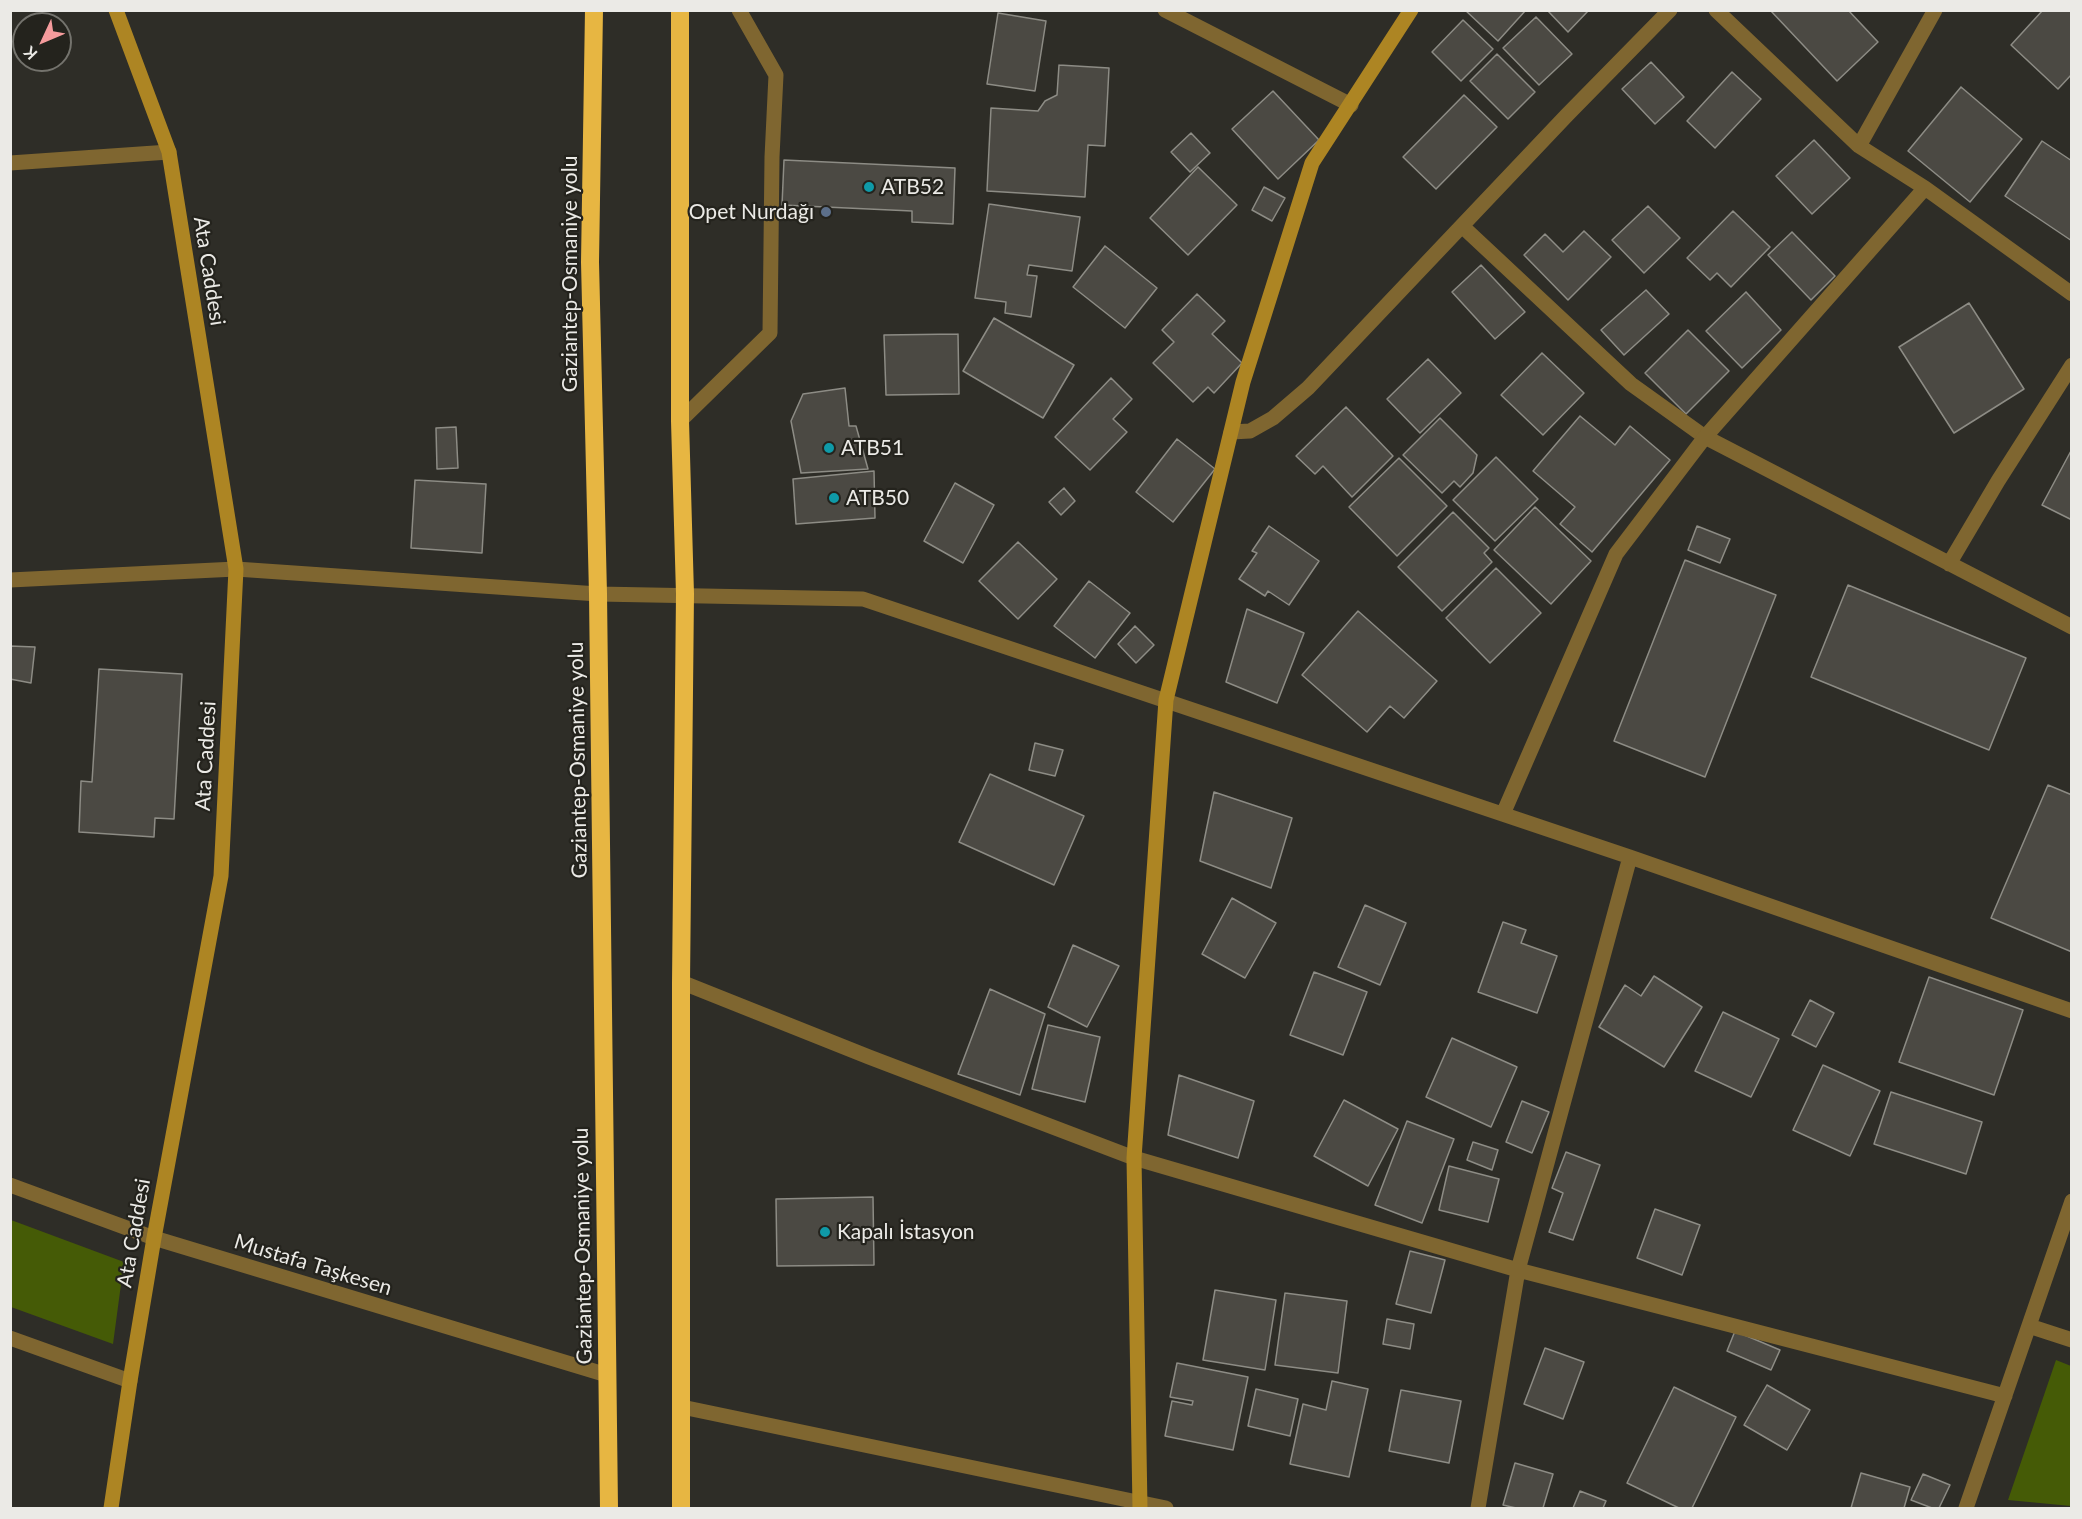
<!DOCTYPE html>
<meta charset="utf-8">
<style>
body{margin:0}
#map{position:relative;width:2082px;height:1519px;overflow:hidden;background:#2e2d27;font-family:Lato,sans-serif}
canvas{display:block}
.frame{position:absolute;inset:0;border:12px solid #ebeae6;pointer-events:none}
.north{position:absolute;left:12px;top:12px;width:60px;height:60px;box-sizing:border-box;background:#24231d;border:2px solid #74736d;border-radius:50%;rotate:226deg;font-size:16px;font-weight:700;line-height:24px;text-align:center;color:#ebeae6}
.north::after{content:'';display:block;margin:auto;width:21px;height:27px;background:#f59b9c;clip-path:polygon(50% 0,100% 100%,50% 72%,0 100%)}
</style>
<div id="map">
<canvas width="2082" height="1519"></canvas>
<div class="frame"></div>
<div class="north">K</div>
</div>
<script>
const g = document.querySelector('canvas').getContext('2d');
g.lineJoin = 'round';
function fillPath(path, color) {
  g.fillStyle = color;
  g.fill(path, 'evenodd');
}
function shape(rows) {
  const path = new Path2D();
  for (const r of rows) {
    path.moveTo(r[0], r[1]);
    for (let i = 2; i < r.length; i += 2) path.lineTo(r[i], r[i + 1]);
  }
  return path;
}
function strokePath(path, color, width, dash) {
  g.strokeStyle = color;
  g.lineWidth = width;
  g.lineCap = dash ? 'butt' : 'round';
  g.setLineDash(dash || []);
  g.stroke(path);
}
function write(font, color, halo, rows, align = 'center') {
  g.font = font + ' Lato,sans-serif';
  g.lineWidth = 4.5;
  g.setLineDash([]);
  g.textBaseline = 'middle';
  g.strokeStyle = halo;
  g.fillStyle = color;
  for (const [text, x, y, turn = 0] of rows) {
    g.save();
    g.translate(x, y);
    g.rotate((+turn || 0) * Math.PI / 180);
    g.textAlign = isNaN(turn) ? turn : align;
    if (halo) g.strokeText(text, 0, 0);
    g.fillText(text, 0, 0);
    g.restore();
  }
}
const green = shape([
 [11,1220,124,1262,113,1344,11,1307],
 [2056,1360,2071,1366,2071,1506,2008,1500]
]);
const building = shape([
 [1465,10,1526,10,1498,41,1465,10],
 [1547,10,1589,10,1568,32,1547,10],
 [1770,10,1848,10,1878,42,1837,81,1770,10],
 [2043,10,2072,10,2072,74,2058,89,2011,45,2043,10],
 [998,13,1046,21,1035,91,987,84,998,13],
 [1536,17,1572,54,1539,85,1503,48,1536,17],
 [1463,20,1493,49,1461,81,1432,52,1463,20],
 [1497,54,1535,92,1508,119,1470,81,1497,54],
 [1651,62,1684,97,1655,124,1622,89,1651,62],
 [1059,65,1109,68,1105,146,1088,145,1085,197,987,191,991,108,1038,111,1045,101,1057,95,1059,65],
 [1732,72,1761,99,1715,148,1687,121,1732,72],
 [1961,87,2022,139,1970,202,1908,151,1961,87],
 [1273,91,1319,140,1278,179,1232,129,1273,91],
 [1464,95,1497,127,1436,189,1403,157,1464,95],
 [1191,133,1210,153,1190,172,1171,152,1191,133],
 [1814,140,1850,178,1812,214,1776,176,1814,140],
 [2042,141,2072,161,2072,241,2005,196,2042,141],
 [784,160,955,168,953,224,912,222,912,211,782,205,784,160],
 [1198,167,1237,205,1188,255,1150,218,1198,167],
 [1264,187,1285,198,1272,221,1252,210,1264,187],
 [989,204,1080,217,1072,271,1029,265,1027,275,1037,276,1031,317,1005,313,1006,302,975,298,989,204],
 [1648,206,1680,238,1644,273,1612,240,1648,206],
 [1733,211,1770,247,1731,287,1717,273,1710,280,1687,258,1733,211],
 [1584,231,1611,257,1568,300,1524,255,1545,234,1563,252,1584,231],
 [1792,232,1835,276,1811,300,1768,255,1792,232],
 [1105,246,1157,288,1125,328,1073,287,1105,246],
 [1481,265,1525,312,1495,339,1452,292,1481,265],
 [1646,290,1669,314,1624,355,1601,330,1646,290],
 [1746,292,1781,330,1742,368,1706,331,1746,292],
 [1197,294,1225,321,1212,334,1242,363,1214,393,1208,387,1193,402,1153,363,1174,342,1162,330,1197,294],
 [1969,303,2024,389,1954,433,1899,347,1969,303],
 [994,318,1074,365,1043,418,963,371,994,318],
 [1688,330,1729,371,1686,414,1645,373,1688,330],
 [958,334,959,394,886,395,884,335,958,334],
 [1542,353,1584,393,1543,435,1501,395,1542,353],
 [1428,359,1461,393,1420,433,1387,399,1428,359],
 [1111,378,1132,399,1113,419,1127,432,1090,470,1055,437,1111,378],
 [845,388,849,426,856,426,868,469,801,473,791,421,803,394,845,388],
 [1346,407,1393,456,1352,497,1323,466,1315,474,1296,456,1346,407],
 [1580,416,1615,445,1630,426,1670,460,1592,552,1560,524,1575,507,1533,471,1580,416],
 [1440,418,1477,455,1473,473,1460,487,1454,481,1442,493,1403,455,1440,418],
 [456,427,458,468,437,469,436,428,456,427],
 [1177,439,1215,469,1173,522,1136,492,1177,439],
 [2072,449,2072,520,2042,505,2072,449],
 [1496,457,1538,499,1495,541,1453,500,1496,457],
 [1399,458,1447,506,1397,556,1349,507,1399,458],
 [874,471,875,518,796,524,793,479,874,471],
 [415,480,486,484,482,553,411,548,415,480],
 [955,483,994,505,963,563,924,541,955,483],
 [1064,488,1075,501,1061,515,1049,502,1064,488],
 [1535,507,1591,561,1551,604,1494,550,1535,507],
 [1453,512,1489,548,1484,553,1492,562,1442,611,1398,567,1453,512],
 [1269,526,1319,561,1289,605,1268,591,1265,596,1239,579,1257,553,1252,551,1269,526],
 [1697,526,1730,539,1720,563,1688,550,1697,526],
 [1018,542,1057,579,1018,619,979,581,1018,542],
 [1685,560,1776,595,1705,777,1614,741,1685,560],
 [1496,568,1541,613,1490,663,1446,618,1496,568],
 [1089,581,1130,613,1095,658,1054,626,1089,581],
 [1848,585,2026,658,1989,750,1811,677,1848,585],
 [1247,609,1304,633,1277,703,1226,682,1247,609],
 [1358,611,1437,681,1404,718,1390,706,1367,732,1302,675,1358,611],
 [1135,626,1154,645,1136,663,1118,644,1135,626],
 [10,646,35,647,31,683,10,679,10,646],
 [99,669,182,674,174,819,155,818,154,837,79,832,81,781,92,782,99,669],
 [1035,743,1063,750,1055,776,1029,770,1035,743],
 [990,774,1084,816,1054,885,959,842,990,774],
 [2048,785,2072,795,2072,952,1991,918,2048,785],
 [1214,792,1292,818,1271,888,1200,861,1214,792],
 [1232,898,1276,923,1245,978,1202,954,1232,898],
 [1365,905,1406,923,1380,985,1338,967,1365,905],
 [1503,922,1526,930,1521,943,1557,956,1537,1013,1478,992,1503,922],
 [1073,945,1119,966,1087,1027,1048,1007,1073,945],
 [1314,972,1367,992,1343,1055,1290,1035,1314,972],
 [1654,976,1702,1007,1664,1067,1599,1027,1625,985,1641,996,1654,976],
 [1929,977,2023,1010,1994,1095,1899,1062,1929,977],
 [990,989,1045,1014,1020,1095,958,1074,990,989],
 [1810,1000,1834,1013,1816,1047,1792,1035,1810,1000],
 [1723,1012,1779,1039,1751,1097,1695,1071,1723,1012],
 [1048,1025,1100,1037,1085,1102,1032,1089,1048,1025],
 [1452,1038,1517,1067,1491,1127,1426,1097,1452,1038],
 [1823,1065,1880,1091,1850,1156,1793,1130,1823,1065],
 [1179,1075,1254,1101,1238,1158,1168,1135,1179,1075],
 [1891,1092,1982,1122,1966,1174,1874,1144,1891,1092],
 [1344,1100,1398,1129,1368,1186,1314,1156,1344,1100],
 [1522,1101,1549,1112,1532,1153,1506,1142,1522,1101],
 [1407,1121,1454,1139,1422,1223,1375,1205,1407,1121],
 [1473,1142,1498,1150,1492,1170,1467,1160,1473,1142],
 [1566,1152,1600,1165,1573,1240,1549,1232,1563,1193,1552,1188,1566,1152],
 [1449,1166,1499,1179,1488,1222,1439,1210,1449,1166],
 [873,1197,874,1265,777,1266,776,1199,873,1197],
 [1655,1209,1700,1225,1682,1275,1637,1258,1655,1209],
 [1410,1251,1445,1260,1431,1313,1396,1304,1410,1251],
 [1215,1290,1276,1300,1265,1370,1203,1360,1215,1290],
 [1285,1293,1347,1301,1338,1373,1275,1365,1285,1293],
 [1387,1319,1414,1324,1410,1349,1383,1344,1387,1319],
 [1735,1331,1780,1350,1771,1370,1727,1351,1735,1331],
 [1545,1348,1584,1362,1563,1419,1524,1404,1545,1348],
 [1177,1363,1248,1377,1233,1450,1165,1436,1172,1401,1192,1405,1193,1401,1170,1397,1177,1363],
 [1332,1381,1368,1389,1349,1477,1290,1464,1303,1404,1326,1410,1332,1381],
 [1767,1385,1810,1410,1787,1450,1744,1425,1767,1385],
 [1674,1387,1736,1417,1692,1508,1679,1508,1627,1483,1674,1387],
 [1256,1389,1298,1399,1290,1436,1248,1426,1256,1389],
 [1401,1390,1461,1401,1449,1463,1389,1451,1401,1390],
 [1515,1463,1553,1474,1543,1508,1516,1508,1503,1505,1515,1463],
 [1861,1473,1910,1487,1904,1508,1851,1508,1861,1473],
 [1923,1474,1950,1485,1939,1508,1932,1508,1911,1500,1923,1474],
 [1580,1491,1606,1501,1603,1508,1573,1508,1580,1491]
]);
const lane = shape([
 [1462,226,1631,384,1705,437],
 [680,421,770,333,772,157,776,75,739,10],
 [1231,432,1250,431,1273,418,1308,388,1567,115,1670,10]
]);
const street = shape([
 [1165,10,1351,105],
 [1716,10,1859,146,1925,188,2072,294],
 [1859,146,1935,10],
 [10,163,169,152],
 [1705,437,2072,627],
 [1949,564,1998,481,2072,365],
 [10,580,236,569,598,594,863,599,1630,857,2072,1011],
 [1503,814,1616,554,1705,437,1925,188],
 [681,982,869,1057,1134,1158,1518,1270,2005,1396],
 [10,1185,154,1238,607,1375],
 [2029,1326,2072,1340],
 [10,1338,130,1381],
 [682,1407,1166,1508],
 [1478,1508,1518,1270,1630,857],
 [1966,1508,2072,1201]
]);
const secondary = shape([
 [111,1508,130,1381,154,1238,221,876,236,569,169,152,116,10],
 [1140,1508,1134,1158,1166,700,1243,382,1312,163,1411,10]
]);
const highway = shape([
 [594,10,590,262,598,594,609,1508],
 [680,10,680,421,685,594,681,982,681,1508]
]);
const markers = [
 [869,187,6,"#0f9aa8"],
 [826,212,6,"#5c6f8a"],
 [829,448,6,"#0f9aa8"],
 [834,498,6,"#0f9aa8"],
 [825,1232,6,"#0f9aa8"]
];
const poiNames = [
 ["ATB52",881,187],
 ["Opet Nurdağı",814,212,"right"],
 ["ATB51",841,448],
 ["ATB50",846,498],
 ["Kapalı İstasyon",837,1232]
];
const streetNames = [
 ["Ata Caddesi",209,271,81],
 ["Gaziantep-Osmaniye yolu",570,274,-90],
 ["Ata Caddesi",206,756,-87],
 ["Gaziantep-Osmaniye yolu",578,760,-91],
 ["Ata Caddesi",134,1233,-80],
 ["Gaziantep-Osmaniye yolu",583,1246,-91],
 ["Mustafa Taşkesen",313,1265,17]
];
fillPath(green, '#455b06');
fillPath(building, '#4b4943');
strokePath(building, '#8d8c85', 1.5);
strokePath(lane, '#7f6630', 15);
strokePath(street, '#7f6630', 15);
strokePath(secondary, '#ad8523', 15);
strokePath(highway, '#e7b642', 18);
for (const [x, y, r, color] of markers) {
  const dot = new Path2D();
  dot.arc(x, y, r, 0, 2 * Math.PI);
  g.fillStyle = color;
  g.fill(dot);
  strokePath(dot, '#24231d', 2);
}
write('21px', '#ebeae6', '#24231d', poiNames, 'left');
write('21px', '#ebeae6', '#24231d', streetNames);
</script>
